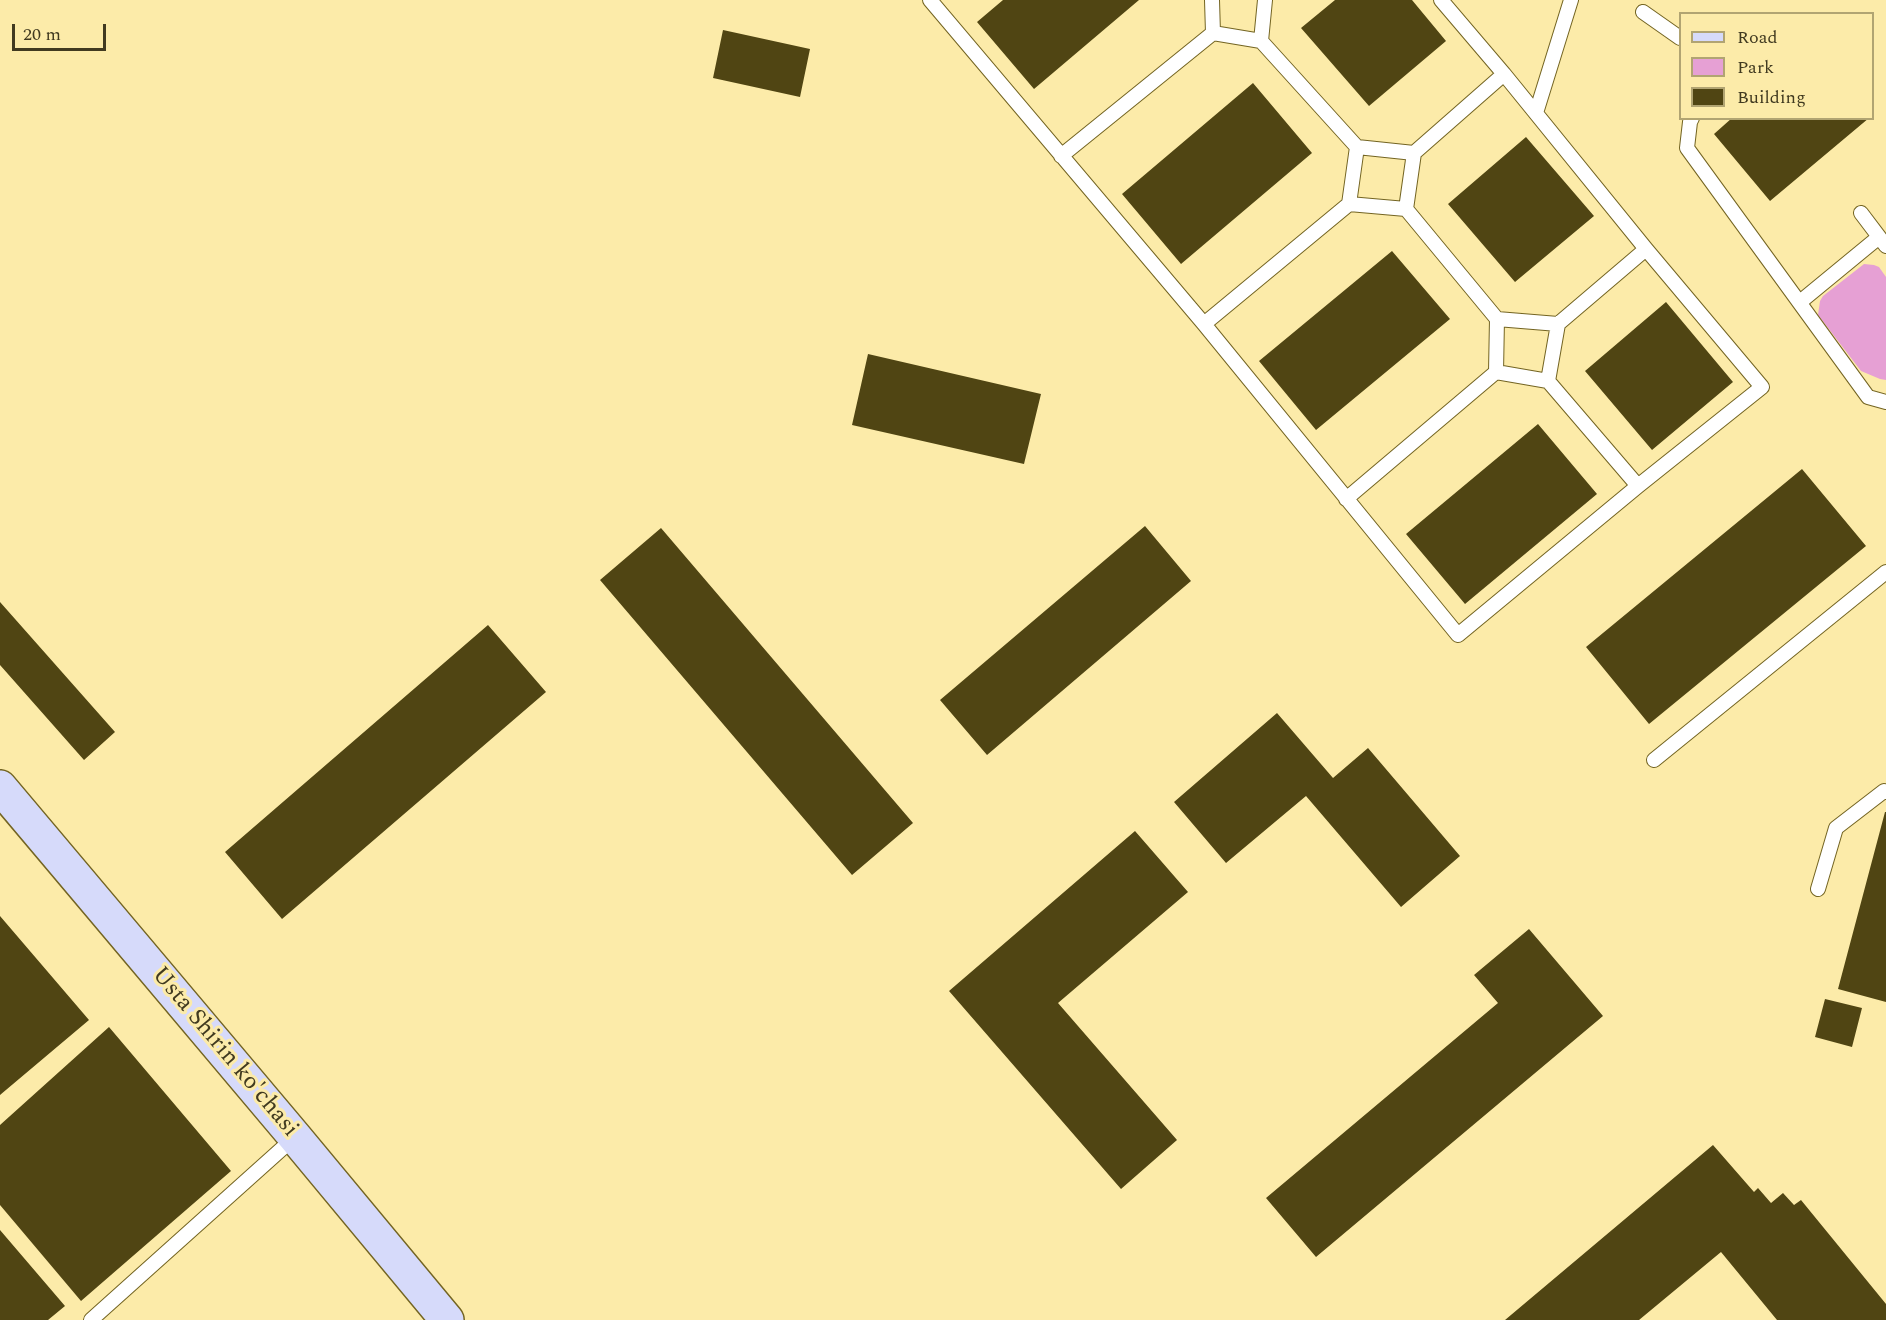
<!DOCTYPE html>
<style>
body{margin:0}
#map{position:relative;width:1886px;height:1320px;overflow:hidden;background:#fceba9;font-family:Spectral,serif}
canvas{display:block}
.legend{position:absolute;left:1679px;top:12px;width:195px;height:108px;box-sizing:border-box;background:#fceba9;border:2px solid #b1a472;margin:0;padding:8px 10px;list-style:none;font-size:18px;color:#413a20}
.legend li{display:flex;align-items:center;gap:12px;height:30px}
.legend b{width:30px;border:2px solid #b1a472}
.scale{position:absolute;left:12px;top:24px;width:94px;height:27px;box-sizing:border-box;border:3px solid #413a20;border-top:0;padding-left:8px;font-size:18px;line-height:21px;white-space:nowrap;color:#413a20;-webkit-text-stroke:4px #fceba9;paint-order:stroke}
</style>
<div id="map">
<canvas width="1886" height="1320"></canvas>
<ul class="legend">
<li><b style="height:8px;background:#d6dafa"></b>Road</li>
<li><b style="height:16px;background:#e6a0d4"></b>Park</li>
<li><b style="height:16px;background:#504513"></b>Building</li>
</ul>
<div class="scale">20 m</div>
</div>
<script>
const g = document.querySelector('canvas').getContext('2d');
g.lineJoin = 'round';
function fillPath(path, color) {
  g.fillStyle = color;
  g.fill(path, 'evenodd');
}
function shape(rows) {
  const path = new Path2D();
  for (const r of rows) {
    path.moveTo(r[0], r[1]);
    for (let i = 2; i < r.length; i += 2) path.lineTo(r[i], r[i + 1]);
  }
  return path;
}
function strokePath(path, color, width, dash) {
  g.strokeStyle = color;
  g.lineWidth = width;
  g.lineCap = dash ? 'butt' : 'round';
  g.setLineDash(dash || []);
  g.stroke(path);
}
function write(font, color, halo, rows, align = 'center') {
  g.font = font + ' Spectral,serif';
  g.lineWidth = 6;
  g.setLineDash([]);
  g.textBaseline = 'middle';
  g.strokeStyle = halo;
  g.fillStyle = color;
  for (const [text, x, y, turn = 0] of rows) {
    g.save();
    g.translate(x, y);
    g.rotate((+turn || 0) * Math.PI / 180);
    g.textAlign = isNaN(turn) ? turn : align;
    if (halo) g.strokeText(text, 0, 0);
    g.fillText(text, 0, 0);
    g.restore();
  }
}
const green = shape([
 [1864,264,1874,265,1879,267,1886,277,1886,380,1880,379,1861,371,1818,315,1820,301,1823,296]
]);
const building = shape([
 [1003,0,1139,0,1034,89,977,22],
 [1335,0,1412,0,1446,41,1369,106,1301,28],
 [723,30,810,49,800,97,713,78],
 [1253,83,1312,153,1181,264,1122,194],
 [1732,118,1869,118,1770,201,1714,134],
 [1526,137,1594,216,1515,282,1448,204],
 [1392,251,1450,319,1316,430,1259,361],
 [1666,302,1733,382,1652,450,1585,371],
 [868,354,1041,394,1024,464,852,425],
 [1538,424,1597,494,1465,604,1406,534],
 [1802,469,1866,546,1649,724,1586,647],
 [1145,526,1191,581,987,755,940,700],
 [661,528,913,823,852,875,600,580],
 [0,602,115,732,84,760,0,665],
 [488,625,546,692,282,919,225,852],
 [1277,713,1333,778,1368,748,1460,856,1401,907,1306,796,1226,863,1174,802],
 [1885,812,1886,812,1886,1002,1838,989],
 [1135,831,1188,892,1058,1003,1177,1140,1121,1189,949,991],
 [0,916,89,1020,0,1095],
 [1529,929,1603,1016,1316,1257,1266,1198,1498,1003,1474,975],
 [1825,999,1862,1008,1852,1047,1815,1037],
 [109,1027,231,1171,81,1301,0,1205,0,1125],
 [1713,1145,1754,1192,1758,1188,1771,1203,1783,1193,1794,1205,1801,1200,1886,1304,1886,1320,1777,1320,1721,1252,1639,1320,1505,1320],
 [0,1230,65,1306,48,1320,0,1320]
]);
const service = shape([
 [930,0,1204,324,1458,635,1638,486,1762,387,1646,249,1504,74,1441,0],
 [1212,0,1213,33,1261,41,1265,0],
 [1643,12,1680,38],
 [1536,113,1571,0],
 [1692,118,1690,122,1687,148,1868,397,1886,402],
 [1414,153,1504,74],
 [1061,156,1213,33],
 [1349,204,1406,209,1414,153,1357,147],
 [1861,213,1886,246],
 [1800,302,1879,237],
 [1497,319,1558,324,1548,381],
 [1204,324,1349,204,1357,147,1261,41],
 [1558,324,1646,249],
 [1496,372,1548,381,1638,486],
 [1346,499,1496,372,1497,319,1406,209],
 [1654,760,1886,572],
 [1818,889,1836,828,1884,791,1886,792],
 [91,1320,295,1137]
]);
const secondary = shape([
 [0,787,295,1137,447,1320]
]);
const streetNames = [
 ["Usta Shirin ko'chasi",224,1053,50]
];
fillPath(green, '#e6a0d4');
fillPath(building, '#504513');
strokePath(service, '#736422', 16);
strokePath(secondary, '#736422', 36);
strokePath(service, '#fff', 14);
strokePath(secondary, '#d6dafa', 33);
write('24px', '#413a20', '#fceba9', streetNames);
</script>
